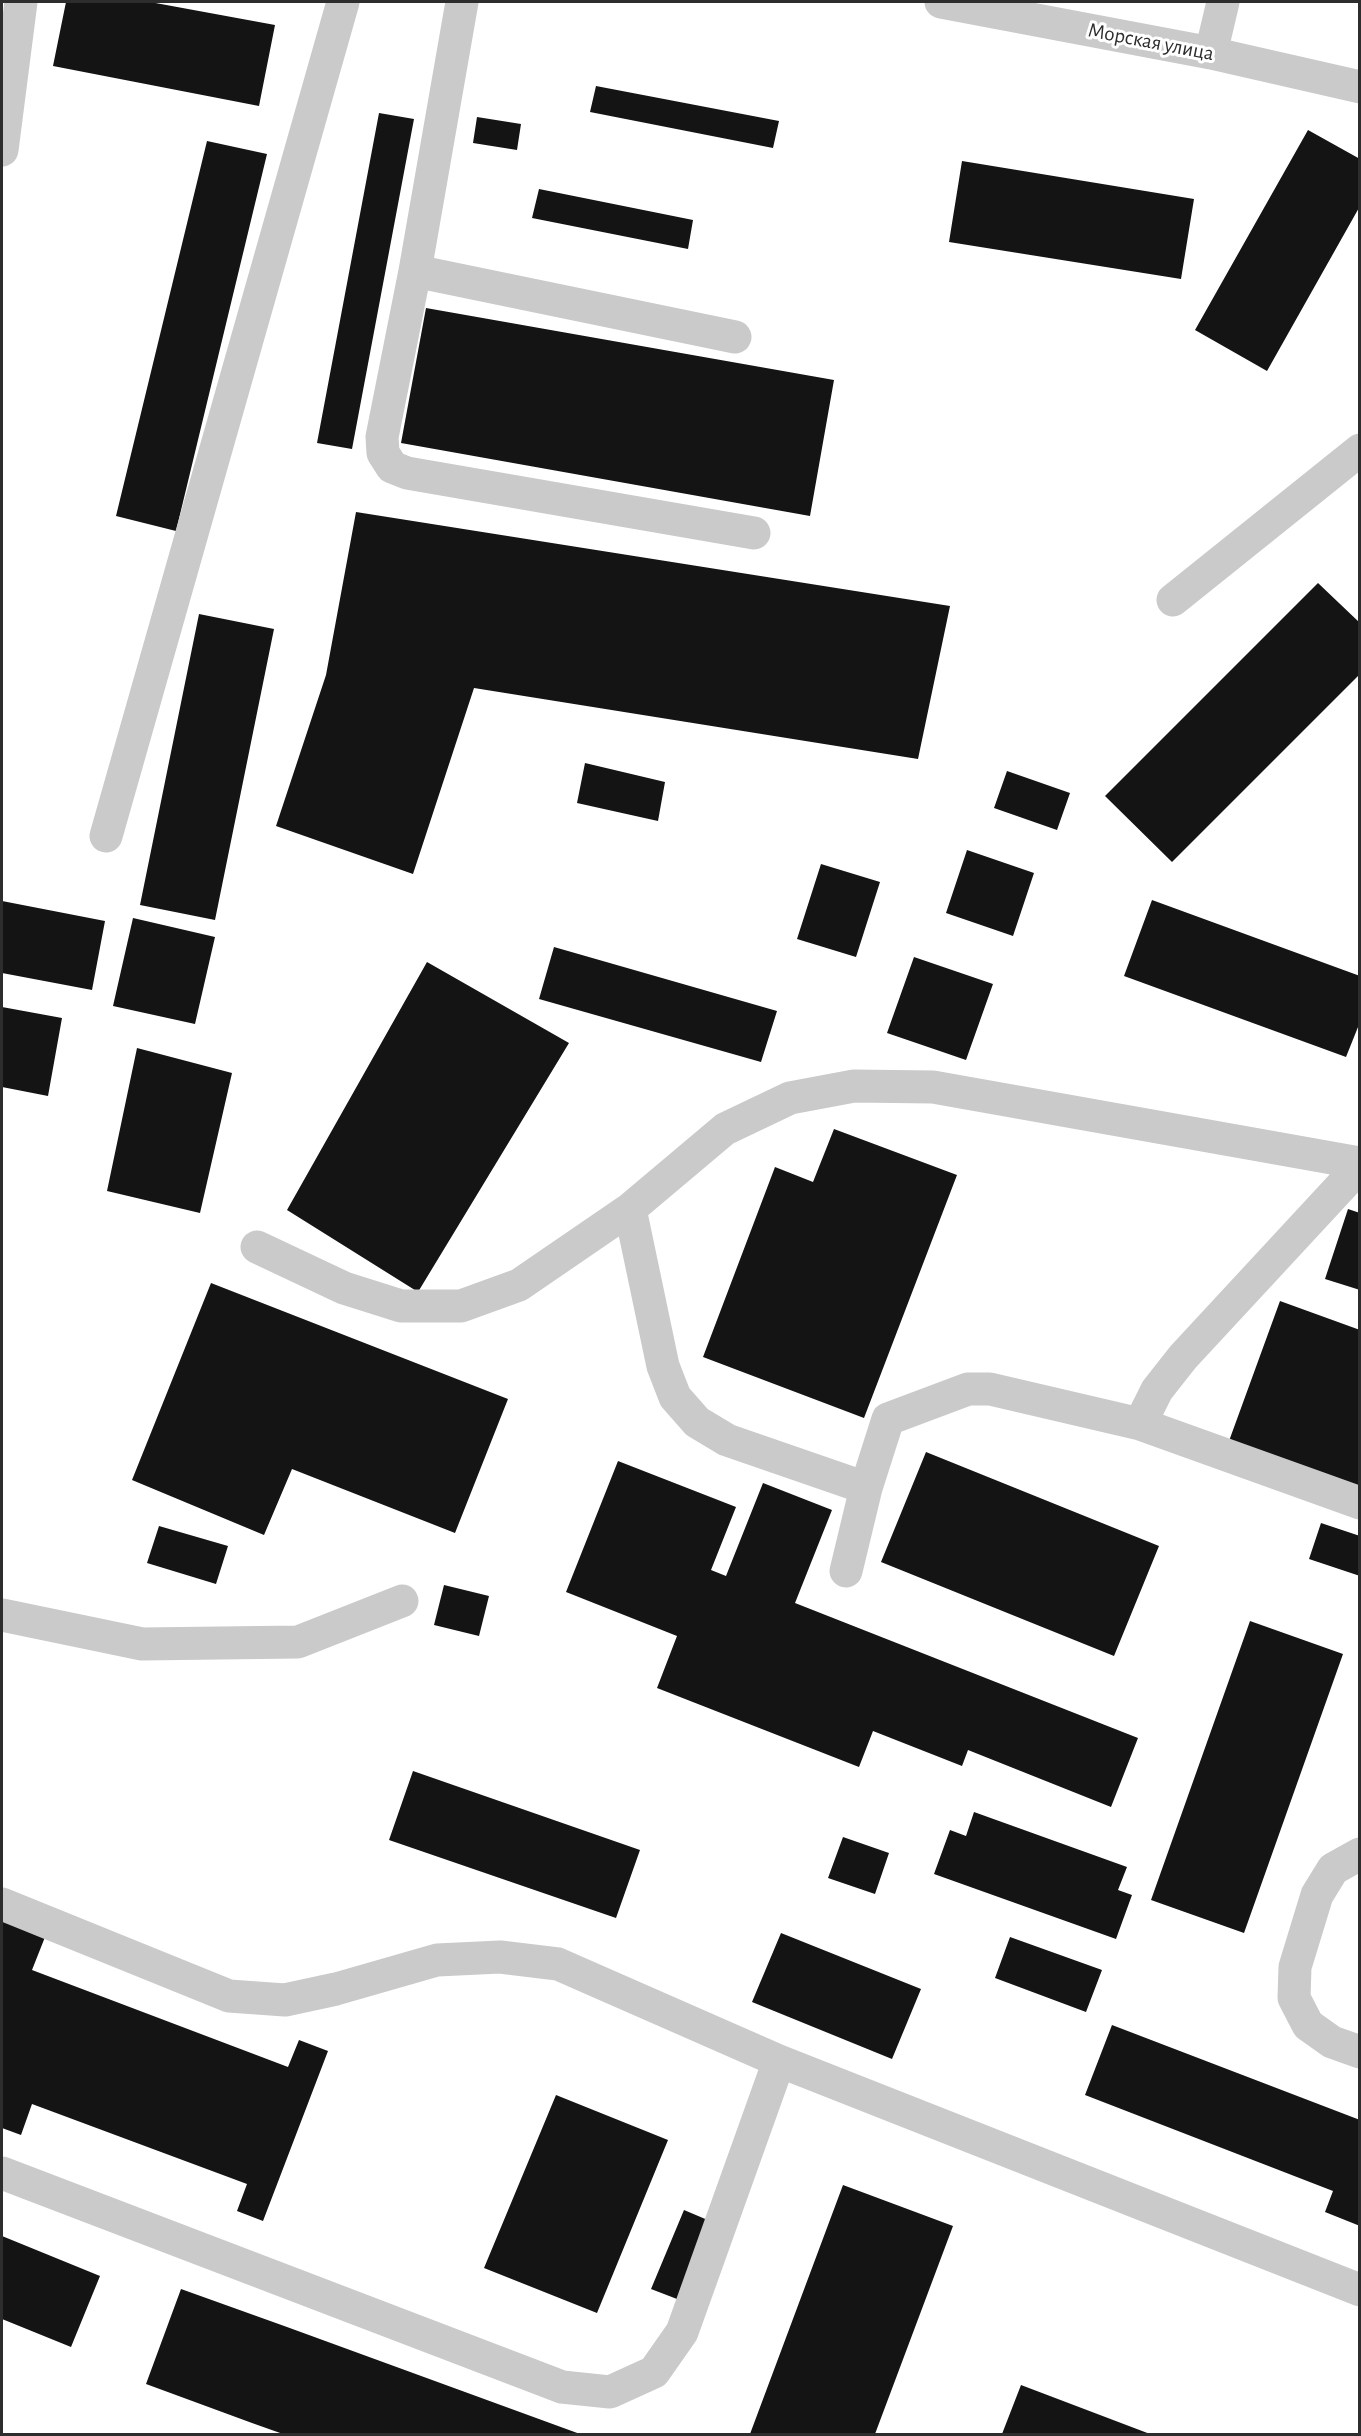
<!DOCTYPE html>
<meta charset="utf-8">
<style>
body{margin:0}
#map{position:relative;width:1361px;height:2436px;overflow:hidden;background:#fff;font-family:"Alegreya Sans",sans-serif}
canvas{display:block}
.frame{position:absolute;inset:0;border:3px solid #2d2d2d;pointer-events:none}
</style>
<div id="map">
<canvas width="1361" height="2436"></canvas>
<div class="frame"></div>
</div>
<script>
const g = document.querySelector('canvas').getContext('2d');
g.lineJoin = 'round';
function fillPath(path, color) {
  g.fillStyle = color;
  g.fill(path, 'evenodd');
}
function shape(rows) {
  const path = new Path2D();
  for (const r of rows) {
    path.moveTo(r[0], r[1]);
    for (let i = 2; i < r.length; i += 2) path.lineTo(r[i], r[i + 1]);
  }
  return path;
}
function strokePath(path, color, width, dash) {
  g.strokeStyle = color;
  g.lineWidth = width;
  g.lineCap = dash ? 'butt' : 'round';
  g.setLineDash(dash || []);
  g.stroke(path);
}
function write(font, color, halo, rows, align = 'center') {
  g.font = font + ' "Alegreya Sans",sans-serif';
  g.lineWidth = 6;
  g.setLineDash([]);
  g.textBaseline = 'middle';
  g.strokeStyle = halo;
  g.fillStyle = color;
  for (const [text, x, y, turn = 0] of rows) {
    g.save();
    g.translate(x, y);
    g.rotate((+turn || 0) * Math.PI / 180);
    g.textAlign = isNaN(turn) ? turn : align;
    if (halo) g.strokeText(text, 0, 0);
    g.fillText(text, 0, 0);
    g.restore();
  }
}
const building = shape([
 [66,2,150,2,275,25,259,106,53,66],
 [596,86,779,121,773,148,590,112],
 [379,113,414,119,352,449,317,443],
 [477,117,521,124,517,150,473,143],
 [1308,130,1360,159,1360,206,1267,371,1195,330],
 [207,141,267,154,176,531,116,516],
 [962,161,1194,199,1181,279,949,242],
 [539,189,693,220,688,249,532,218],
 [426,308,834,380,810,516,401,443],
 [356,512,950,606,918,759,474,688,413,874,276,826,326,675],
 [1318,583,1360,623,1360,674,1172,862,1105,796],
 [199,614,274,629,215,920,140,905],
 [585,763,665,782,658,821,577,803],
 [1007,771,1070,793,1057,830,994,808],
 [967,850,1034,873,1013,936,946,913],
 [821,864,880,882,856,957,797,939],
 [1152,900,1360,976,1360,1022,1346,1057,1124,976],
 [2,901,105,921,92,990,2,973],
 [133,918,215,937,195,1024,113,1006],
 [554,947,777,1011,761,1062,539,999],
 [914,957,993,984,966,1060,887,1033],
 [427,962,569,1043,418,1292,287,1210],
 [2,1007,62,1018,48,1096,2,1087],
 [137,1048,232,1073,200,1213,107,1191],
 [834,1129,957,1175,864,1418,703,1357,775,1167,813,1182],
 [1348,1209,1360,1213,1360,1290,1325,1279],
 [211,1283,508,1399,455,1533,292,1469,264,1535,132,1480],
 [1280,1301,1360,1330,1360,1487,1229,1441],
 [926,1452,1159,1546,1114,1656,881,1562],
 [618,1461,736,1507,711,1570,726,1576,763,1483,832,1510,795,1603,1138,1738,1111,1807,968,1750,962,1766,873,1731,859,1767,657,1688,677,1636,566,1592],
 [1321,1523,1360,1536,1360,1576,1309,1559],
 [159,1526,228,1546,216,1584,147,1563],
 [444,1585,489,1596,479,1636,434,1625],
 [1250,1621,1343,1654,1244,1933,1151,1900],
 [413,1771,640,1850,616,1918,389,1840],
 [974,1812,1127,1867,1118,1890,1132,1895,1116,1939,934,1874,950,1830,966,1836],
 [843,1837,889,1853,875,1894,828,1878],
 [2,1914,47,1932,32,1970,288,2067,299,2040,328,2051,263,2221,237,2211,247,2184,32,2104,21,2135,2,2128],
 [781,1933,921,1989,892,2059,752,2002],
 [1010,1937,1102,1970,1086,2012,995,1978],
 [1112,2025,1360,2120,1360,2226,1325,2212,1333,2191,1085,2095],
 [556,2095,668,2140,597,2313,484,2268],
 [843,2185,953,2226,875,2434,750,2434],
 [684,2210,710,2221,677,2299,651,2289],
 [2,2236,100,2276,71,2347,2,2319],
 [181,2289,287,2327,580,2434,283,2434,252,2423,146,2384],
 [1021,2385,1150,2434,1002,2434]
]);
const minor = shape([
 [462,2,415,271,382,437,383,453,392,467,407,473,754,533],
 [941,2,1211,53,1360,87],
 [1211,53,1223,2],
 [2,150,21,2],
 [415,271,735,337],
 [1173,600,1360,450],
 [106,836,343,2],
 [630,1209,663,1366,675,1397,697,1422,727,1440,866,1488],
 [257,1247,344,1288,401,1306,461,1306,519,1285,630,1209,725,1129,790,1098,854,1086,933,1087,1360,1163],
 [1140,1424,1360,1503],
 [846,1571,866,1488,888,1419,968,1389,990,1389,1140,1424,1157,1390,1183,1357,1360,1166],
 [2,1615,142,1644,298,1642,402,1601],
 [1360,1854,1333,1869,1317,1895,1295,1967,1294,1998,1308,2025,1332,2042,1360,2052],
 [2,1904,229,1996,285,2000,336,1989,437,1960,500,1957,558,1964,779,2061,1360,2290],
 [2,2173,562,2387,610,2392,654,2372,682,2332,779,2061]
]);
const streetNames = [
 ["Морская улица",1151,42,11]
];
fillPath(building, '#141414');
strokePath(minor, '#cacaca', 33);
write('21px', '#2d2d2d', '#fff', streetNames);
</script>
